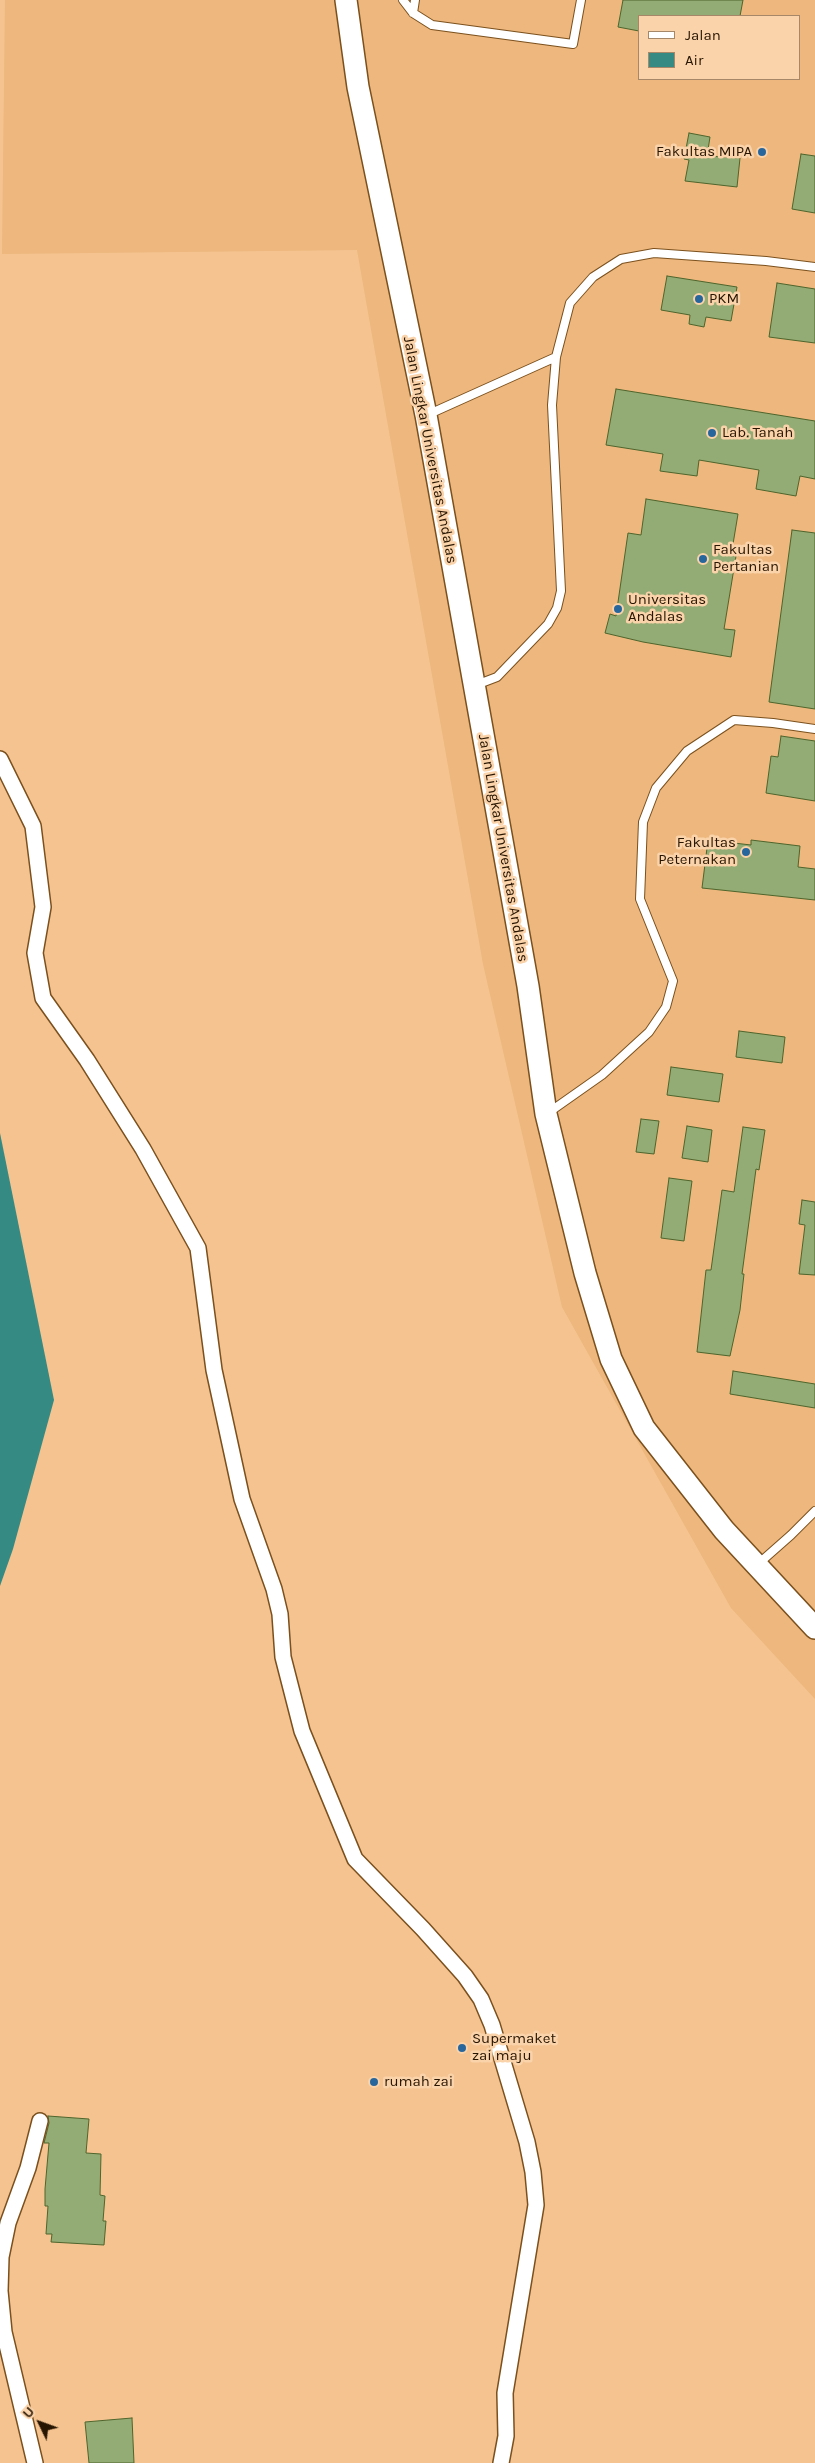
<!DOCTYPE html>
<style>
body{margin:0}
#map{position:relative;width:815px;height:2463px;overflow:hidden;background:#f4c390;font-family:Karla,sans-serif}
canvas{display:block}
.legend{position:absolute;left:638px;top:15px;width:162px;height:65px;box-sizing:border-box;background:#fad3aa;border:1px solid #a68767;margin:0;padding:6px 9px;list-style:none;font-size:15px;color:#271502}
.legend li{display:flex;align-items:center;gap:10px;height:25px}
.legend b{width:25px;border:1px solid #a68767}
.north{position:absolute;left:15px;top:2398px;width:50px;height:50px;-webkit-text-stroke:4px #fad3aa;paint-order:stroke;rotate:312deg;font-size:14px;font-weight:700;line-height:20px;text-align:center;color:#271502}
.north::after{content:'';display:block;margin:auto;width:18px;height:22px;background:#271502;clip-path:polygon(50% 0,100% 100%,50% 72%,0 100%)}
</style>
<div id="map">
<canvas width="815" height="2463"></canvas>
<ul class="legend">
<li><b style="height:6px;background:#fff"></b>Jalan</li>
<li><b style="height:14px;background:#358a83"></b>Air</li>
</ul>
<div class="north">U</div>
</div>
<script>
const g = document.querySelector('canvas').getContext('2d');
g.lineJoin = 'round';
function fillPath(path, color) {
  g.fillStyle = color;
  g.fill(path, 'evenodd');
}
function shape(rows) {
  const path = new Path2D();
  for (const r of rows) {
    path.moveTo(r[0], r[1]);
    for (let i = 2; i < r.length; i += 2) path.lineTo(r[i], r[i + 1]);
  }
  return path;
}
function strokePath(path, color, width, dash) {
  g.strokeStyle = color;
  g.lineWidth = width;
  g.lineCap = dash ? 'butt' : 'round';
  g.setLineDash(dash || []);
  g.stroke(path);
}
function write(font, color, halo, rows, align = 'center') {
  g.font = font + ' Karla,sans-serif';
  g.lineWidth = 5;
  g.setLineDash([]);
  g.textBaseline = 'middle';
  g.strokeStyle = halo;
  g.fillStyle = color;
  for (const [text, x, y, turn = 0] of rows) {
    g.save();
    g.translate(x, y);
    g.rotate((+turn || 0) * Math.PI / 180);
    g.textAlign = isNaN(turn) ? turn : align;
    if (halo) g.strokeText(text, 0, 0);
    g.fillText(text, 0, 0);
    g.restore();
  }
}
const built = shape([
 [5,0,815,0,815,1699,731,1608,562,1307,483,964,357,250,2,254],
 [639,16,799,16,799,79,639,79]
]);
const water = shape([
 [0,1133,54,1400,13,1549,0,1586]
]);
const building = shape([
 [623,0,743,0,740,16,639,16,639,31,618,27,623,0],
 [689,133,710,137,707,156,740,158,737,187,685,181,689,160,684,159,689,133],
 [801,154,815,156,815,213,792,209,801,154],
 [667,276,737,287,731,321,706,317,704,327,689,324,690,315,661,310,667,276],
 [777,283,815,289,815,343,769,337,777,283],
 [616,389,815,421,815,479,800,476,796,496,756,489,759,470,699,460,697,476,660,471,663,454,606,445,616,389],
 [646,499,738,514,732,550,737,550,724,629,735,630,731,657,643,642,605,633,610,614,616,616,628,533,641,535,646,499],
 [792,530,815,533,815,709,769,702,792,530],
 [781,736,815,741,815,801,766,793,771,756,778,757,781,736],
 [708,840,751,845,751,840,800,846,798,867,815,869,815,900,702,888,708,840],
 [739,1031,785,1037,782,1063,736,1057,739,1031],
 [671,1067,723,1074,719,1102,667,1095,671,1067],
 [641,1119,659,1121,654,1154,636,1152,641,1119],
 [687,1126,712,1130,708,1162,682,1158,687,1126],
 [743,1127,765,1130,759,1170,756,1169,742,1274,744,1274,740,1310,730,1356,697,1352,706,1270,711,1270,722,1190,734,1192,743,1127],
 [669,1178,692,1181,684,1241,661,1238,669,1178],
 [802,1200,815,1202,815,1275,799,1274,805,1225,799,1224,802,1200],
 [733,1371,815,1384,815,1408,730,1394,733,1371],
 [48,2116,89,2119,86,2153,101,2154,100,2195,105,2196,103,2221,106,2221,104,2245,51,2242,52,2234,46,2234,48,2206,45,2206,45,2189,49,2143,44,2143,49,2123,48,2116],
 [132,2418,134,2463,89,2463,85,2422,132,2418]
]);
const lane = shape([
 [403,0,413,13,432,25,573,44,581,0],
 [413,13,415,0],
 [427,415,556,357],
 [476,685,497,677,548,624,557,608,561,591,552,405,556,357,570,303,593,277,621,259,654,253,766,261,815,267],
 [548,1113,602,1075,649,1032,666,1007,673,981,640,899,643,822,656,788,687,751,734,720,773,723,815,729],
 [757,1565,791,1535,815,1511]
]);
const street = shape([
 [0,759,33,826,43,907,35,953,43,998,87,1060,143,1149,198,1248,214,1370,242,1499,274,1589,280,1614,283,1657,302,1731,355,1859,423,1929,465,1976,481,1999,492,2025,527,2142,533,2172,536,2205,505,2393,506,2436,501,2463],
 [35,2463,4,2332,0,2291,1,2257,8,2223,28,2168,40,2121]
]);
const secondary = shape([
 [346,0,358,87,426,415,528,986,546,1114,585,1273,611,1359,644,1428,724,1530,815,1628]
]);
const markers = [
 [762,152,5,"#27669d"],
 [699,299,5,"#27669d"],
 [712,433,5,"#27669d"],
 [703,559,5,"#27669d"],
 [618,609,5,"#27669d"],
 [746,852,5,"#27669d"],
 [462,2048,5,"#27669d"],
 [374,2082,5,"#27669d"]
];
const poiNames = [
 ["Fakultas MIPA",752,152,"right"],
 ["PKM",709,299],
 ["Lab. Tanah",722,433],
 ["Fakultas",713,550],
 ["Pertanian",713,567],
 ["Universitas",628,600],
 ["Andalas",628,617],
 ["Fakultas",736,843,"right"],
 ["Peternakan",736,860,"right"],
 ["Supermaket",472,2039],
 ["zai maju",472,2056],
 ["rumah zai",384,2082]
];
const streetNames = [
 ["Jalan Lingkar Universitas Andalas",430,450,79],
 ["Jalan Lingkar Universitas Andalas",503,848,80]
];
fillPath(built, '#edb77d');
fillPath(water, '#358a83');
fillPath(building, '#93ab74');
strokePath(building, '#4e652c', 1);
strokePath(lane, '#7b501d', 10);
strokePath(street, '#7b501d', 18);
strokePath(secondary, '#7b501d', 24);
strokePath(lane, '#fff', 8);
strokePath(street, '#fff', 15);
strokePath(secondary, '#fff', 21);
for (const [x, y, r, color] of markers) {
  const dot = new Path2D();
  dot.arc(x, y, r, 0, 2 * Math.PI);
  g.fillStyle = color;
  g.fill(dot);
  strokePath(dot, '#fad3aa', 2);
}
write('15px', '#271502', '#fad3aa', poiNames, 'left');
write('15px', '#271502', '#fad3aa', streetNames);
</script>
